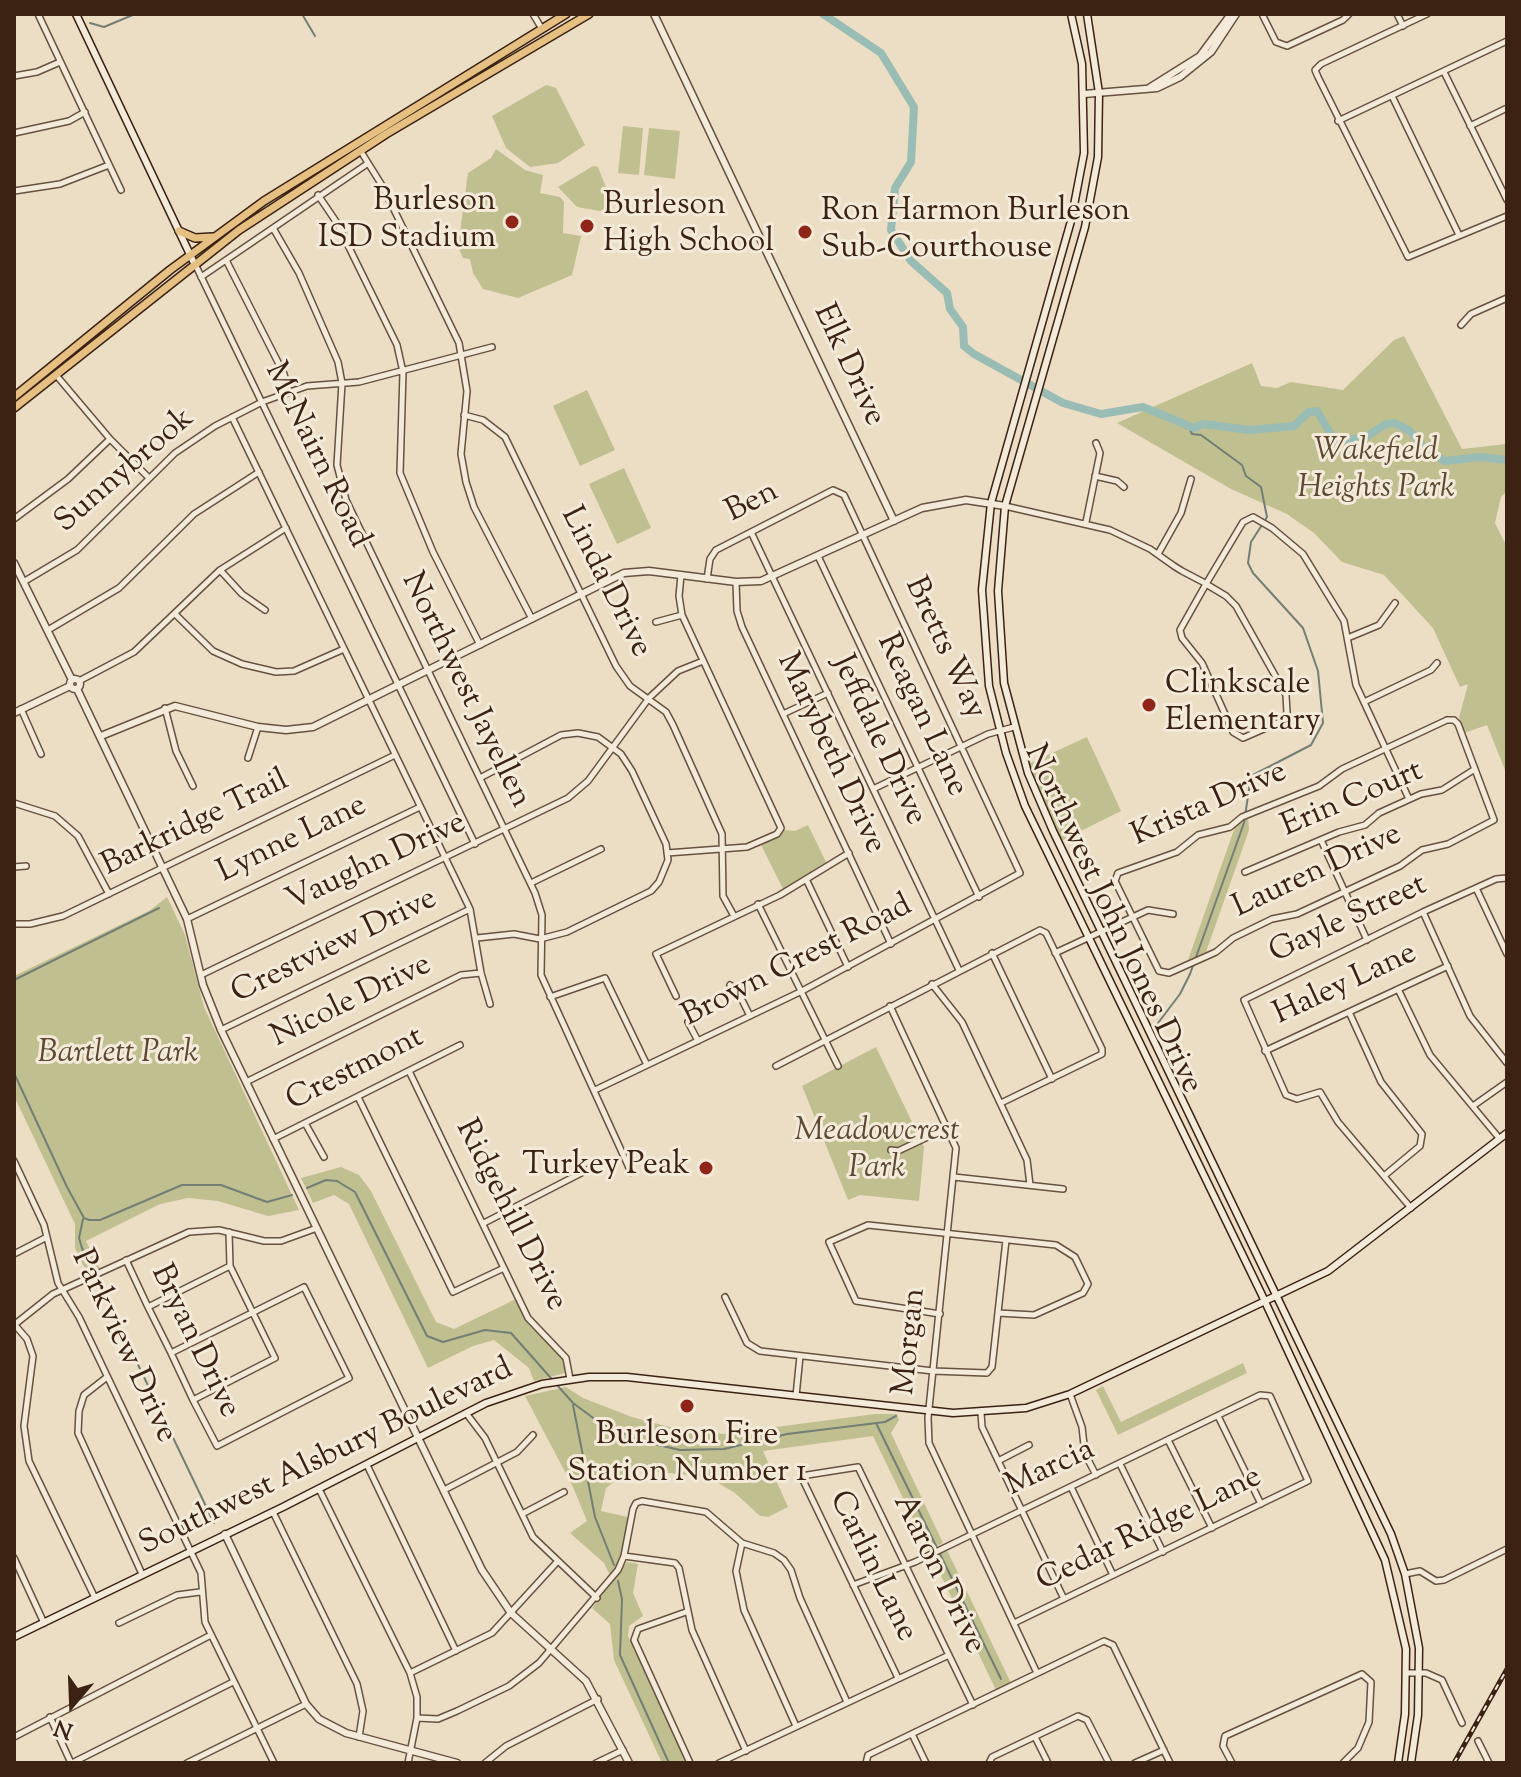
<!DOCTYPE html>
<style>
body{margin:0}
#map{position:relative;width:1521px;height:1777px;overflow:hidden;background:#ecdec5;font-family:"Sorts Mill Goudy",serif}
canvas{display:block}
.frame{position:absolute;inset:0;border:16px solid #3b2213;pointer-events:none}
.north{position:absolute;left:32px;top:1665px;width:80px;height:80px;-webkit-text-stroke:6px #f3ead9;paint-order:stroke;rotate:199deg;font-size:22px;font-weight:700;line-height:32px;text-align:center;color:#3b2213}
.north::after{content:'';display:block;margin:auto;width:28px;height:36px;background:#3b2213;clip-path:polygon(50% 0,100% 100%,50% 72%,0 100%)}
</style>
<div id="map">
<canvas width="1521" height="1777"></canvas>
<div class="frame"></div>
<div class="north">N</div>
</div>
<script>
const g = document.querySelector('canvas').getContext('2d');
g.lineJoin = 'round';
function fillPath(path, color) {
  g.fillStyle = color;
  g.fill(path, 'evenodd');
}
function shape(rows) {
  const path = new Path2D();
  for (const r of rows) {
    if (r.length === 3) {
      path.moveTo(r[0] + r[2], r[1]);
      path.arc(r[0], r[1], r[2], 0, 2 * Math.PI);
      continue;
    }
    path.moveTo(r[0], r[1]);
    for (let i = 2; i < r.length; i += 2) path.lineTo(r[i], r[i + 1]);
  }
  return path;
}
function strokePath(path, color, width, dash) {
  g.strokeStyle = color;
  g.lineWidth = width;
  g.lineCap = dash ? 'butt' : 'round';
  g.setLineDash(dash || []);
  g.stroke(path);
}
function write(font, color, halo, rows, align = 'center') {
  g.font = font + ' "Sorts Mill Goudy",serif';
  g.lineWidth = 6;
  g.setLineDash([]);
  g.textBaseline = 'middle';
  g.strokeStyle = halo;
  g.fillStyle = color;
  for (const [text, x, y, turn = 0] of rows) {
    g.save();
    g.translate(x, y);
    g.rotate((+turn || 0) * Math.PI / 180);
    g.textAlign = isNaN(turn) ? turn : align;
    if (halo) g.strokeText(text, 0, 0);
    g.fillText(text, 0, 0);
    g.restore();
  }
}
const green = shape([
 [546,85,556,88,585,145,558,163,530,167,506,148,492,116],
 [623,126,643,128,639,175,618,173],
 [649,128,680,131,675,179,644,175],
 [496,149,525,170,543,175,540,193,560,197,564,202,563,233,581,236,572,275,518,298,483,289,473,273,470,259,463,258,458,247,468,173,491,158],
 [593,166,598,167,613,205,600,211,577,207,558,187],
 [1404,336,1462,449,1507,444,1507,491,1501,497,1495,523,1507,547,1507,775,1487,725,1464,733,1459,718,1468,684,1460,687,1433,628,1384,575,1342,562,1314,533,1287,514,1231,489,1117,423,1252,363,1261,386,1277,388,1291,382,1343,390,1394,340],
 [587,390,615,450,580,466,553,406],
 [624,468,651,528,617,544,589,484],
 [1087,737,1121,811,1061,841,1028,764],
 [1248,817,1249,830,1206,952,1188,960,1235,827],
 [808,825,826,862,783,889,761,845,784,830,795,831],
 [167,897,185,935,204,1007,299,1210,268,1216,218,1201,188,1198,160,1204,86,1241,100,1269,88,1275,75,1248,75,1224,14,1096,14,976,149,911],
 [876,1047,924,1147,919,1201,860,1195,848,1200,802,1086],
 [341,1167,359,1175,371,1191,436,1322,454,1329,516,1299,529,1325,562,1358,565,1373,534,1381,529,1368,494,1340,473,1346,428,1368,349,1204,334,1195,313,1203,301,1178],
 [1243,1363,1247,1373,1118,1435,1096,1390,1103,1386,1121,1422],
 [566,1387,583,1398,632,1417,673,1428,723,1434,875,1414,897,1414,899,1420,891,1433,943,1543,928,1550,873,1436,763,1451,788,1507,768,1517,760,1516,735,1493,708,1477,630,1469,606,1488,601,1511,628,1517,621,1556,611,1577,604,1563,570,1533,587,1521,573,1487,525,1396],
 [947,1550,1011,1683,996,1690,932,1557],
 [627,1562,638,1564,633,1593,643,1616,629,1626,628,1636,687,1763,662,1763,614,1660,610,1624,592,1608]
]);
const stream = shape([
 [302,14,315,36],
 [90,23,104,27,135,14],
 [14,980,159,908],
 [1155,1027,1180,994,1190,974,1244,823,1251,776,1311,745,1323,723,1318,671,1303,628,1253,573,1248,563,1251,542,1267,517,1261,487,1246,476,1242,465,1201,435,1192,434,1189,427],
 [14,1073,67,1187,84,1218,89,1220,100,1220,182,1185,221,1185,267,1202,292,1195],
 [307,1188,326,1180,337,1181,355,1192,427,1336,443,1342,485,1330,511,1333,573,1403,600,1423,641,1441,680,1450,724,1449,787,1434,885,1422,896,1416],
 [83,1219,79,1238,82,1248,214,1523],
 [573,1405,595,1517,614,1565],
 [877,1425,1001,1679],
 [618,1581,622,1599,620,1655,669,1763]
]);
const river = shape([
 [823,14,881,53,914,107,911,162,895,188,891,230,911,261,947,293,950,309,963,327,964,346,974,354,1063,403,1101,414,1143,407,1194,428,1203,424,1250,430,1294,426,1309,412,1317,411,1335,441,1364,438,1386,424,1395,423,1410,431,1427,451,1445,461,1480,457,1507,460]
]);
const minor = shape([
 [38,14,121,190],
 [533,14,542,29],
 [1262,14,1276,42,1287,46,1343,20,1349,14],
 [1397,14,1403,26],
 [1427,14,1321,64,1315,70,1318,77,1408,257,1507,216],
 [1444,72,1507,200],
 [14,76,37,72,60,62],
 [1392,96,1459,235],
 [1338,121,1507,41],
 [1470,126,1507,108],
 [14,133,69,121,85,112],
 [360,150,383,187,459,343,467,391,461,454,466,482,474,507,532,619],
 [14,191,60,184,109,165],
 [318,195,337,223,397,345,403,372,400,473,433,552,480,645],
 [273,228,299,273,338,362,342,383,337,465,346,500,535,893,542,915,541,975,631,1172],
 [226,260,284,374,289,392],
 [195,264,475,844],
 [201,277,367,164],
 [1461,325,1471,314,1507,298],
 [56,375,110,439,149,478],
 [464,415,483,420,505,437,616,666,630,686,666,712,673,725,722,834,723,896,734,916],
 [232,417,470,909,481,973,490,1004],
 [1095,476,1117,481,1124,487],
 [1005,506,1110,530,1150,549,1174,566,1182,571,1203,582,1206,584,1226,596,1236,606,1286,695,1287,713,1282,721,1243,738,1233,732,1202,663,1182,638,1180,630,1206,584,1243,522,1253,517,1272,528,1303,554,1344,621,1356,685,1409,799],
 [14,519,68,479,110,439],
 [1086,522,1100,453,1096,443],
 [751,532,959,970],
 [1158,554,1181,513,1191,479],
 [818,556,979,897],
 [220,570,242,594,265,610],
 [25,581,77,550,175,453,215,426,262,402,307,386,359,382,492,347],
 [736,582,737,611,742,627,891,944],
 [175,614,213,651,242,664,276,672,294,671,344,649],
 [656,622,682,615],
 [48,630,119,588,194,514,259,472],
 [1350,637,1379,625,1395,603],
 [79,681,134,652,220,570,286,528],
 [1364,702,1431,670,1437,663],
 [165,708,176,751,193,786],
 [21,709,41,754],
 [783,714,828,693],
 [1447,720,1454,720,1458,724,1494,820,1448,844,1422,850,1400,866,1297,914,1272,919,1233,938,1216,952,1169,973,1159,971,1115,881,1118,873,1177,852,1198,835,1230,827,1242,817,1319,786,1342,769,1447,720],
 [248,758,258,727],
 [873,789,988,734,1014,727],
 [14,803,55,816,78,836,109,894],
 [1321,840,1367,940],
 [667,853,747,847,777,834,781,828,682,615,679,596,681,575],
 [14,867,26,866],
 [1245,872,1339,832,1365,825,1379,813,1421,794,1442,790,1475,769],
 [806,879,848,967],
 [531,883,601,849],
 [1476,888,1507,954],
 [758,904,838,1066],
 [1423,912,1470,1016,1507,1063],
 [187,919,420,807],
 [14,924,30,924,63,916,395,755],
 [477,938,514,934,540,939,567,932,651,891,659,882,668,860,666,844,632,771,621,754,598,737,578,733,561,735,480,778],
 [992,953,1052,1079],
 [1055,953,1148,910,1173,914],
 [201,975,568,798,588,781,649,698,678,671,703,661],
 [932,984,962,1022,1027,1160,1030,1185],
 [730,985,737,990,750,1016],
 [1398,989,1430,1055,1499,1138],
 [676,996,656,954,780,895,849,853],
 [550,997,605,978,647,1065],
 [890,1006,956,1148,928,1418,929,1443,1037,1673],
 [1349,1012,1381,1082,1422,1134,1420,1146,1384,1176],
 [688,1022,698,1041],
 [221,1030,470,909],
 [1265,1051,1448,966],
 [776,1066,1040,930,1046,933,1102,1049,1102,1054,1001,1103],
 [409,1071,528,1318,566,1358,570,1379],
 [246,1082,461,975,481,973],
 [595,1090,802,991,1020,873,844,495,833,490,716,550,710,559,707,579],
 [358,1097,453,1292,504,1268],
 [1473,1106,1507,1082],
 [305,1123,324,1157],
 [273,1139,460,1045],
 [891,1150,898,1151,949,1127],
 [14,1161,44,1225,58,1283,79,1317,201,1573,205,1622,274,1763],
 [954,1177,1063,1189],
 [1411,1208,1338,1122,1320,1092,1297,1099,1286,1095,1244,1000,1423,912,1496,879,1507,878],
 [484,1223,589,1169],
 [14,1254,47,1237],
 [126,1260,148,1307,171,1353,193,1400,217,1446,349,1378,304,1287,171,1353],
 [725,1297,747,1343,760,1351,933,1371,987,1373,992,1367,1006,1240],
 [148,1307,230,1266],
 [940,1314,856,1301,829,1242,868,1225,1056,1245,1075,1257,1088,1284,1083,1293,1034,1315,998,1313],
 [14,1324,27,1339,33,1356,24,1426,29,1461,95,1598],
 [14,1325,53,1294,189,1232,219,1230,264,1241,281,1241,317,1228],
 [107,1377,84,1395,79,1411,78,1433,142,1574],
 [1070,1394,1082,1427,1085,1454,1096,1475],
 [796,1396,800,1356],
 [193,1400,275,1358,230,1266,229,1232],
 [466,1413,485,1438,533,1537,597,1598],
 [981,1413,982,1427,1064,1599],
 [1218,1416,1261,1504],
 [1168,1440,1212,1528],
 [998,1461,1029,1445],
 [1120,1464,1163,1552],
 [367,1465,456,1651],
 [1071,1487,1113,1575],
 [319,1489,410,1673,417,1697,417,1718,408,1763],
 [444,1490,517,1452,533,1435],
 [273,1512,357,1684,363,1711,359,1737],
 [522,1514,564,1492],
 [742,1543,736,1571,744,1610,796,1726],
 [624,1556,675,1563,679,1568,692,1630,746,1751],
 [14,1558,44,1623],
 [1405,1574,1420,1571,1436,1581,1444,1580,1507,1549],
 [853,1585,915,1562,1260,1395,1270,1396,1308,1481,1014,1623],
 [686,1612,638,1629,634,1640,690,1763],
 [119,1623,177,1595,200,1592],
 [410,1673,492,1633,557,1562],
 [1406,1673,1426,1673,1442,1680,1462,1723],
 [898,1678,801,1476,858,1467,973,1705],
 [50,1717,71,1763],
 [417,1718,438,1719,457,1711,509,1686,539,1663,618,1570,624,1556,633,1509,636,1503,642,1501,706,1512,742,1543,774,1553,784,1560,791,1570,800,1598,847,1702],
 [912,1734,926,1763],
 [14,1737,211,1635],
 [1035,1737,1048,1763],
 [1478,1741,1489,1763],
 [72,1763,233,1682],
 [187,1763,306,1704],
 [485,1763,506,1746,598,1699],
 [596,1763,623,1750],
 [719,1763,949,1655],
 [866,1763,868,1755,1104,1641,1113,1645,1170,1763],
 [989,1763,992,1757,1078,1716,1087,1720,1109,1763],
 [1135,1763,1164,1750],
 [1232,1763,1223,1746,1225,1736,1362,1674,1371,1682,1369,1722,1358,1748,1343,1763]
]);
const tertiary = shape([
 [654,14,894,521],
 [1149,88,1200,56,1231,14],
 [1084,94,1157,88,1180,77,1211,52,1236,14],
 [14,563,72,680],
 [75,684,5],
 [77,689,187,919,203,985,221,1030,482,1570,511,1613,586,1681,629,1763],
 [14,713,70,686],
 [101,736,175,706,258,727,286,730,313,727,624,573,649,571,736,582,761,581,922,508,966,500,1005,506],
 [225,1534,306,1704,319,1719,346,1733,457,1763]
]);
const secondary = shape([
 [76,14,194,263],
 [1071,14,1082,64,1084,153,1071,221,991,503,982,590,989,686,1006,753,1025,806,1261,1293,1385,1560,1406,1649,1405,1714,1398,1763],
 [1087,14,1099,93,1098,157,1085,227,1005,506,998,591,1004,683,1028,773,1053,831,1391,1534,1405,1574,1419,1648,1418,1715,1411,1763],
 [14,1637,283,1507,486,1403,542,1384,589,1377,627,1377,953,1413,1026,1408,1070,1394,1328,1271,1507,1133]
]);
const primary = shape([
 [179,231,195,238,212,237],
 [14,397,170,270,264,201,566,14],
 [14,408,239,230,386,134,589,14]
]);
const rail = shape([
 [1454,1763,1507,1669]
]);
const markers = [
 [512,222,8,"#8f2418"],
 [587,226,8,"#8f2418"],
 [805,232,8,"#8f2418"],
 [1149,705,8,"#8f2418"],
 [706,1168,8,"#8f2418"],
 [687,1406,8,"#8f2418"]
];
const poiNames = [
 ["Burleson",496,204,"right"],
 ["ISD Stadium",496,241,"right"],
 ["Burleson",603,208],
 ["High School",603,245],
 ["Ron Harmon Burleson",821,214],
 ["Sub-Courthouse",821,251],
 ["Clinkscale",1165,687],
 ["Elementary",1165,724],
 ["Turkey Peak",690,1168,"right"],
 ["Burleson Fire",687,1438,"center"],
 ["Station Number 1",687,1475,"center"]
];
const streetNames = [
 ["Elk Drive",847,366,65],
 ["McNairn Road",315,456,64],
 ["Sunnybrook",126,472,-41],
 ["Ben",753,504,-27],
 ["Linda Drive",604,583,63],
 ["Bretts Way",943,649,65],
 ["Northwest Jayellen",464,691,64],
 ["Reagan Lane",920,716,65],
 ["Jeffdale Drive",877,741,65],
 ["Marybeth Drive",829,754,65],
 ["Erin Court",1353,801,-23],
 ["Krista Drive",1210,806,-24],
 ["Barkridge Trail",196,825,-26],
 ["Lynne Lane",293,841,-26],
 ["Vaughn Drive",377,864,-25],
 ["Lauren Drive",1318,873,-25],
 ["Northwest John Jones Drive",1111,920,65],
 ["Gayle Street",1349,921,-25],
 ["Crestview Drive",335,948,-26],
 ["Brown Crest Road",798,963,-27],
 ["Haley Lane",1346,986,-25],
 ["Nicole Drive",352,1003,-26],
 ["Crestmont",356,1071,-27],
 ["Ridgehill Drive",509,1216,63],
 ["Bryan Drive",193,1342,64],
 ["Morgan",912,1342,-84],
 ["Parkview Drive",122,1347,65],
 ["Southwest Alsbury Boulevard",327,1459,-26],
 ["Marcia",1051,1470,-25],
 ["Cedar Ridge Lane",1150,1531,-26],
 ["Carlin Lane",871,1567,64],
 ["Aaron Drive",937,1575,64]
];
const parkNames = [
 ["Wakefield",1376,454],
 ["Heights Park",1376,491],
 ["Bartlett Park",118,1056],
 ["Meadowcrest",877,1134],
 ["Park",877,1171]
];
fillPath(green, '#bfbf90');
strokePath(stream, '#737e74', 2);
strokePath(river, '#99bcb5', 8);
strokePath(minor, '#675140', 8);
strokePath(tertiary, '#675140', 9);
strokePath(secondary, '#3b2213', 9);
strokePath(primary, '#3b2213', 10);
strokePath(minor, '#f3ead9', 5);
strokePath(tertiary, '#f3ead9', 6);
strokePath(secondary, '#f3ead9', 6);
strokePath(primary, '#e6bf82', 7);
strokePath(rail, '#3b2213', 5);
strokePath(rail, '#f3ead9', 2, [6]);
for (const [x, y, r, color] of markers) {
  const dot = new Path2D();
  dot.arc(x, y, r, 0, 2 * Math.PI);
  g.fillStyle = color;
  g.fill(dot);
  strokePath(dot, '#f3ead9', 3);
}
write('32px', '#3b2213', '#f3ead9', poiNames, 'left');
write('32px', '#3b2213', '#f3ead9', streetNames);
write('italic 32px', '#5c4932', '#f3ead9', parkNames);
</script>
